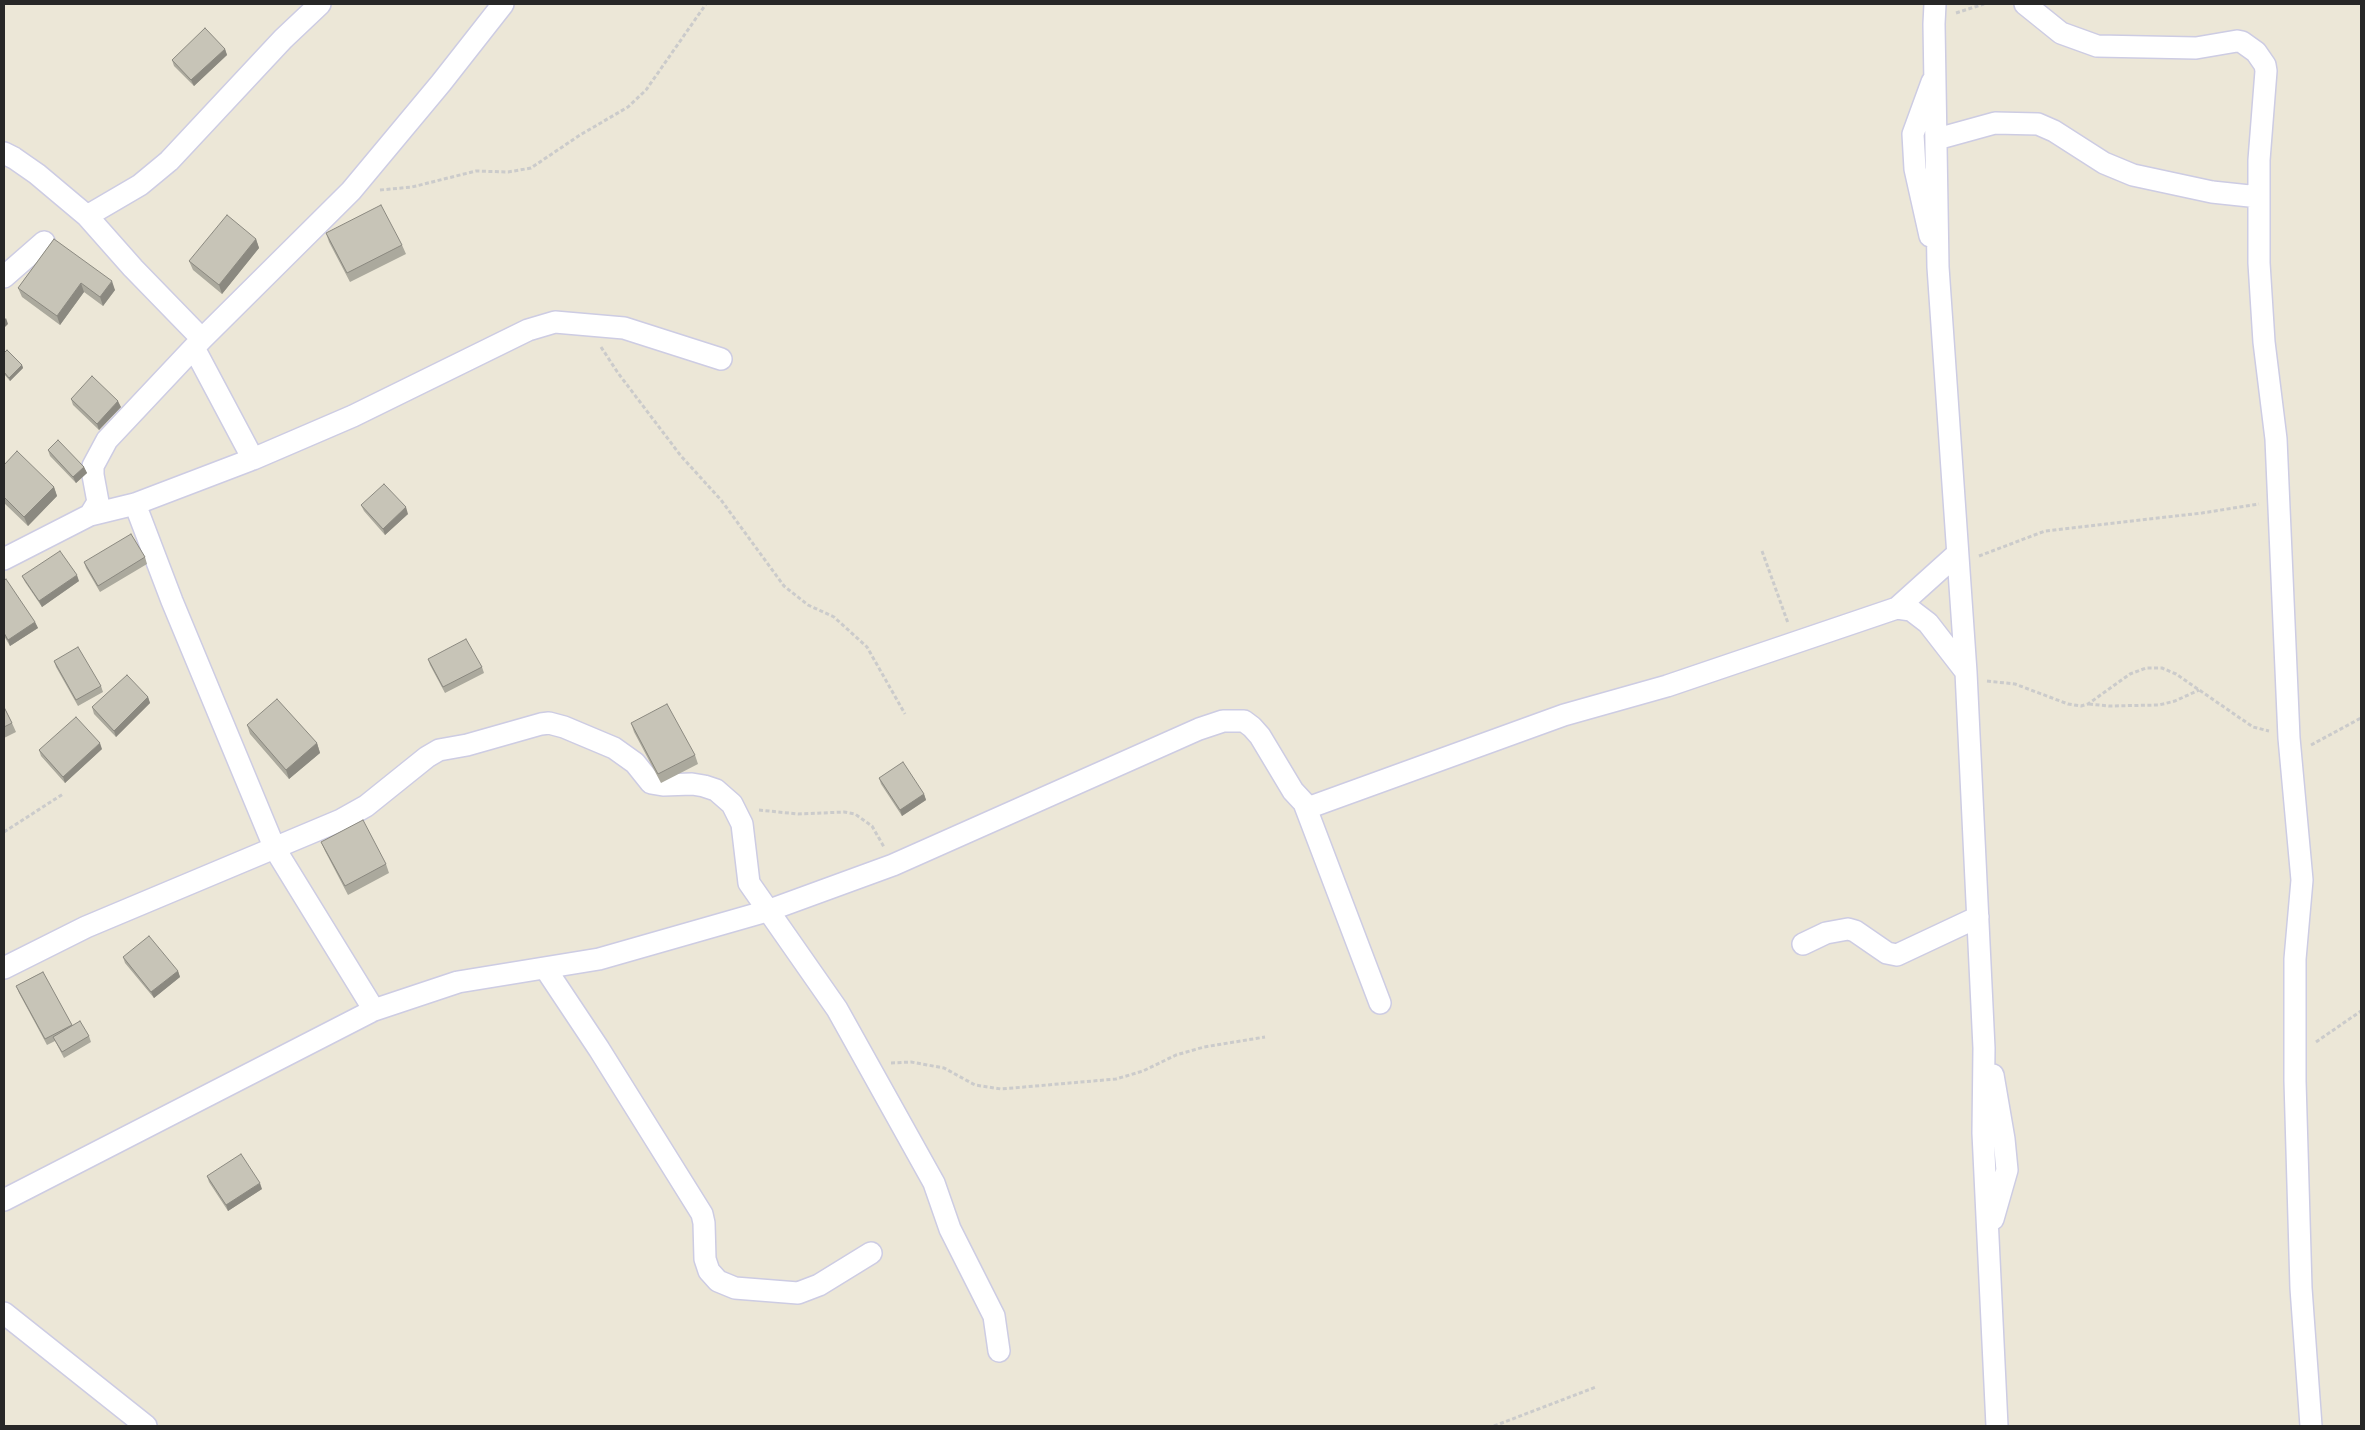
<!DOCTYPE html>
<style>
body{margin:0}
#map{position:relative;width:2365px;height:1430px;overflow:hidden;background:#ece7d7;font-family:"PT Sans",sans-serif}
canvas{display:block}
.frame{position:absolute;inset:0;border:5px solid #272727;pointer-events:none}
</style>
<div id="map">
<canvas width="2365" height="1430"></canvas>
<div class="frame"></div>
</div>
<script>
const g = document.querySelector('canvas').getContext('2d');
g.lineJoin = 'round';
function shape(rows) {
  const path = new Path2D();
  for (const r of rows) {
    path.moveTo(r[0], r[1]);
    for (let i = 2; i < r.length; i += 2) path.lineTo(r[i], r[i + 1]);
  }
  return path;
}
function strokePath(path, color, width, dash) {
  g.strokeStyle = color;
  g.lineWidth = width;
  g.lineCap = dash ? 'butt' : 'round';
  g.setLineDash(dash || []);
  g.stroke(path);
}
function fillPath(path, color) {
  g.fillStyle = color;
  g.fill(path, 'evenodd');
}
const path = shape([
 [1956,13,1984,4],
 [380,190,412,187,476,171,508,172,531,168,580,135,628,107,646,90,706,4],
 [601,347,618,373,681,456,721,500,784,586,808,605,834,617,867,647,905,714],
 [1762,551,1788,623],
 [1979,556,2045,531,2202,513,2259,504],
 [1987,681,2015,684,2068,704,2081,706,2088,704,2130,674,2146,668,2162,668,2176,674,2253,727,2269,731],
 [2089,704,2109,706,2159,705,2175,701,2199,690],
 [2311,745,2361,718],
 [759,810,798,814,844,812,855,814,872,826,884,847],
 [4,832,63,794],
 [2316,1042,2361,1011],
 [891,1063,911,1062,944,1068,975,1085,1001,1089,1116,1079,1143,1071,1176,1055,1204,1047,1265,1037],
 [1494,1426,1596,1387]
]);
const street = shape([
 [1935,4,1934,24,1938,267,1966,672,1984,1048,1983,1133,1997,1426],
 [2025,4,2061,33,2097,46,2196,48,2237,41,2242,42,2256,52,2265,65,2266,71,2259,160,2259,263,2264,342,2276,439,2289,738,2302,880,2295,959,2295,1081,2301,1288,2311,1426],
 [1937,139,1995,123,2038,124,2054,131,2104,163,2133,175,2212,192,2259,197],
 [4,153,14,158,37,174,87,216,133,268,202,339],
 [87,216,140,185,169,161,283,39,320,4],
 [1930,236,1915,169,1913,134,1932,82],
 [4,277,44,242],
 [194,348,253,459],
 [135,504,172,601,275,849,374,1010],
 [90,515,135,504,253,459,353,416,528,330,555,322,624,328,721,359],
 [4,559,90,515,98,502,93,475,93,466,107,440,202,339,351,191,441,83,503,4],
 [1897,608,1957,554],
 [1304,803,1380,1003],
 [1803,944,1826,933,1848,929,1855,931,1887,953,1897,955,1978,917],
 [4,968,86,927,341,820,366,806,427,757,439,750,467,745,541,724,549,723,564,727,614,748,635,763,651,783,663,785,692,784,704,786,716,790,732,804,742,824,749,883,837,1009,934,1183,950,1229,994,1316,999,1351],
 [545,968,599,1049,702,1214,704,1223,705,1259,709,1271,718,1281,735,1288,798,1293,819,1285,871,1253],
 [1993,1075,2004,1139,2007,1170,1993,1219],
 [4,1200,374,1010,458,982,599,959,767,911,893,865,1199,729,1223,721,1244,721,1252,727,1260,736,1293,791,1306,805,1313,806,1564,715,1667,686,1897,608,1911,610,1928,623,1966,672],
 [4,1313,146,1426]
]);
const wall = shape([
 [225,49,227,55,194,86,174,66,172,60],
 [326,233,402,245,406,254,350,282,329,242],
 [54,239,115,290,103,306,84,292,60,325,22,297,18,288],
 [256,239,259,248,222,294,193,270,189,261],
 [4,353,22,365,23,368,10,381,4,374],
 [71,399,121,407,99,430,73,405],
 [48,450,84,467,87,473,76,483,50,456],
 [4,465,54,487,57,496,28,526,4,503],
 [361,505,408,514,385,535,364,511],
 [145,557,147,564,100,592,86,568,84,562],
 [22,576,79,581,42,607,25,582],
 [4,581,35,622,38,628,10,646,4,636],
 [428,659,482,667,484,673,445,693,430,665],
 [54,661,101,686,103,692,78,706,56,667],
 [148,697,150,703,116,737,94,714,92,707],
 [4,707,12,723,16,732,4,738],
 [631,723,695,755,698,764,661,783,634,732],
 [247,725,317,743,320,753,289,779,250,734],
 [102,749,65,783,41,756,39,750],
 [879,778,924,794,926,800,902,816,881,784],
 [321,842,386,864,389,873,348,895,325,851],
 [123,957,178,971,180,977,154,998,125,963],
 [43,972,72,1026,89,1036,91,1042,64,1058,55,1041,47,1045,19,993,16,986],
 [207,1176,262,1189,228,1211,209,1182]
]);
const shadedWall = shape([
 [225,49,227,55,194,86,191,80],
 [256,239,259,248,222,294,219,285],
 [112,281,115,290,103,306,100,297],
 [81,283,84,292,60,325,57,316],
 [6,318,8,324,4,328,4,320],
 [22,365,23,368,10,381,9,378],
 [118,401,121,407,99,430,97,424],
 [84,467,87,473,76,483,73,477],
 [54,487,57,496,28,526,24,517],
 [406,507,408,514,385,535,383,529],
 [77,575,79,581,42,607,39,601],
 [35,622,38,628,10,646,8,640],
 [148,697,150,703,116,737,114,731],
 [100,743,102,749,65,783,63,777],
 [317,743,320,753,289,779,286,770],
 [924,794,926,800,902,816,900,810],
 [178,971,180,977,154,998,151,992],
 [260,1183,262,1189,228,1211,226,1205]
]);
const building = shape([
 [205,28,225,49,191,80,172,60,205,28],
 [381,205,402,245,347,273,326,233,381,205],
 [227,215,256,239,219,285,189,261,227,215],
 [54,239,112,281,100,297,81,283,57,316,18,288,54,239],
 [7,350,22,365,9,378,4,372,4,353,7,350],
 [92,376,118,401,97,424,71,399,92,376],
 [58,440,84,467,73,477,48,450,58,440],
 [17,451,54,487,24,517,4,497,4,465,17,451],
 [384,484,406,507,383,529,361,505,384,484],
 [131,534,145,557,98,586,84,562,131,534],
 [60,551,77,575,39,601,22,576,60,551],
 [6,579,35,622,8,640,4,633,4,581,6,579],
 [466,639,482,667,443,687,428,659,466,639],
 [78,647,101,686,76,700,54,661,78,647],
 [127,675,148,697,114,731,92,707,127,675],
 [277,699,317,743,286,770,247,725,277,699],
 [667,704,695,755,658,774,631,723,667,704],
 [4,707,12,723,4,727,4,707],
 [76,717,100,743,63,777,39,750,76,717],
 [903,762,924,794,900,810,879,778,903,762],
 [363,820,386,864,345,886,321,842,363,820],
 [149,936,178,971,151,992,123,957,149,936],
 [43,972,72,1025,45,1039,16,986,43,972],
 [80,1021,89,1036,62,1052,53,1037,80,1021],
 [241,1154,260,1183,226,1205,207,1176,241,1154]
]);
strokePath(street, '#cdcce3', 24);
strokePath(path, '#cbcbcb', 3, [4, 2.5]);
strokePath(street, '#fff', 21);
fillPath(wall, '#aba99d');
fillPath(shadedWall, '#8b8980');
fillPath(building, '#c7c4b7');
strokePath(building, '#8b8980', 1);
</script>
